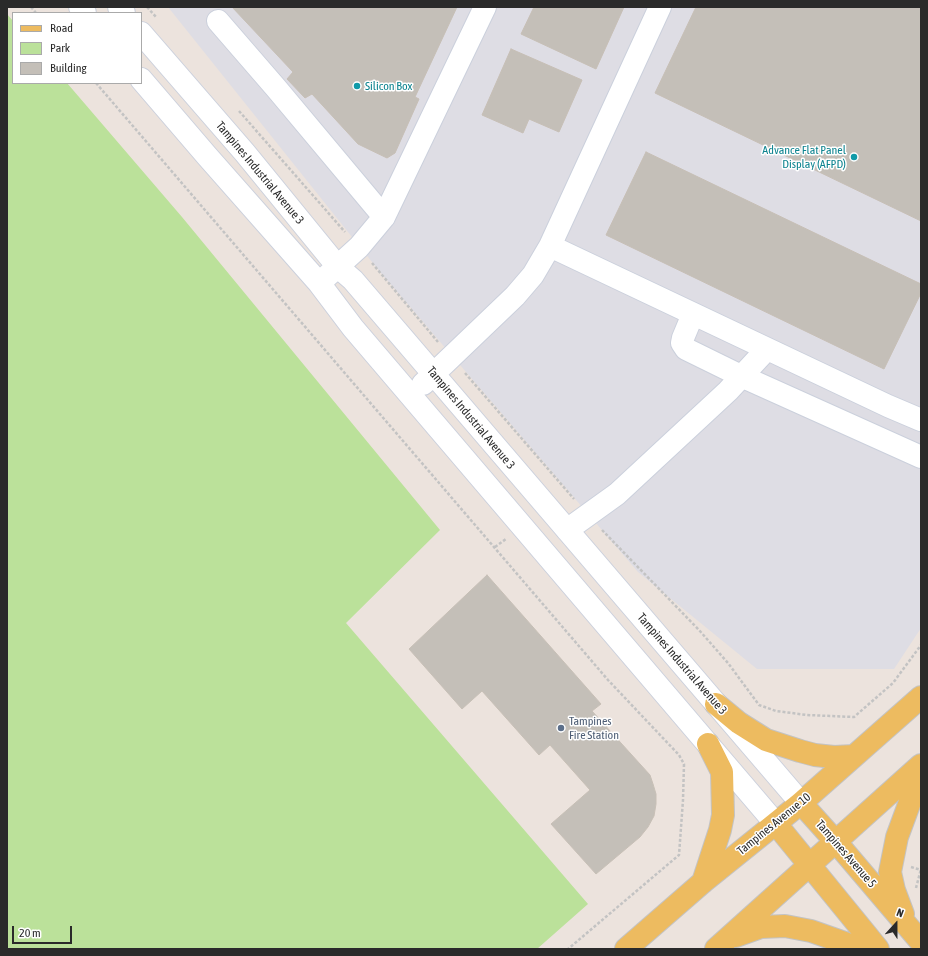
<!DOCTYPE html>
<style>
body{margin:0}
#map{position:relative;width:928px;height:956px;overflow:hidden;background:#ece3dd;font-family:"Asap Condensed",sans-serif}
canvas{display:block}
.frame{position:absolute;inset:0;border:8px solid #2a2a2a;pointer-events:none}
.legend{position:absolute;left:12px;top:12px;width:130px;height:72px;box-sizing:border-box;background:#fff;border:1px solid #aaa;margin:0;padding:5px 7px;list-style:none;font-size:12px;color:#2a2a2a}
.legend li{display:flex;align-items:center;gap:8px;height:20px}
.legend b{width:20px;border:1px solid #aaa}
.north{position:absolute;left:876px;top:904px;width:40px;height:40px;-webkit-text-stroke:3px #fff;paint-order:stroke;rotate:21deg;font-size:11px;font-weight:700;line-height:16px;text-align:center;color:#2a2a2a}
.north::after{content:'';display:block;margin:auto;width:14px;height:18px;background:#2a2a2a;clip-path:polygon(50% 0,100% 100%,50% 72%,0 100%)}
.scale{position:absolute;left:12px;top:926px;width:60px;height:18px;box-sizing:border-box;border:2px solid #2a2a2a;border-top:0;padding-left:5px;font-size:12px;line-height:14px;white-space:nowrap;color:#2a2a2a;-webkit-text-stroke:3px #fff;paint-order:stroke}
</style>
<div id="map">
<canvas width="928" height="956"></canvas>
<div class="frame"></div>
<ul class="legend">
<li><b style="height:5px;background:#edbb60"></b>Road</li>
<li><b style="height:11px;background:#bbe19a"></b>Park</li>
<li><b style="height:11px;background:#c4bfb8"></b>Building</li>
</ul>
<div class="north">N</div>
<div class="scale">20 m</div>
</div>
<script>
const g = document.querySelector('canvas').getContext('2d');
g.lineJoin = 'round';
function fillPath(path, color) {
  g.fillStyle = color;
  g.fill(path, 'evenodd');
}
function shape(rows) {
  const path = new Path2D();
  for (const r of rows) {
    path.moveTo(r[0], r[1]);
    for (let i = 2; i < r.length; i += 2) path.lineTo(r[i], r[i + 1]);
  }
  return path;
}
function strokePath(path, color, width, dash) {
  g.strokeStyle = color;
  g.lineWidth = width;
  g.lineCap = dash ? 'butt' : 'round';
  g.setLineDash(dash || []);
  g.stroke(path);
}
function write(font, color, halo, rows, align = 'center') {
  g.font = font + ' "Asap Condensed",sans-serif';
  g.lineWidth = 3;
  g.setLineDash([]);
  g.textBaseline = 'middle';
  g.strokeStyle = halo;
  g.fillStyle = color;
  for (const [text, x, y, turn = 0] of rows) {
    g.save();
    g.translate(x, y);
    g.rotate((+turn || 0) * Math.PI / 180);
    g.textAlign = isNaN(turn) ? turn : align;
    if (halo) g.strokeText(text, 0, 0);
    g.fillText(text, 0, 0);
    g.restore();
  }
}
const industrial = shape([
 [168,7,921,7,921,628,894,669,757,669,638,572,380,272]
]);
const green = shape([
 [7,14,13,21,13,83,67,83,182,217,440,530,346,623,588,904,537,949,7,949]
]);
const building = shape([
 [232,7,457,7,415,97,419,99,395,153,387,158,358,144,312,94,305,98,287,79,293,72,232,7],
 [534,7,624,7,596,69,521,34,534,7],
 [696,7,921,7,921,221,655,93,696,7],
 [511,49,582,80,559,132,529,119,523,133,482,115,511,49],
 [646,152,921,284,921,293,884,369,606,235,646,152],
 [487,575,601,704,592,711,650,775,653,784,656,794,656,804,654,816,648,827,640,837,596,874,551,824,590,790,550,745,539,755,482,691,462,709,409,649,487,575]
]);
const path = shape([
 [31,7,36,13],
 [147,7,156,17],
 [96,83,608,680,679,755,684,764,683,800,679,855,568,949],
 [239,111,345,232],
 [372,263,438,342],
 [465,373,574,499],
 [602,530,699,630,728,663,759,705,776,711,807,715,854,717,893,683,921,645],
 [495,547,506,539],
 [911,867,921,870],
 [916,888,921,869]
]);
const minor = shape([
 [80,7,85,13],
 [119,7,124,13],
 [218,21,276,88,384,217],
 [141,33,245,153,338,267,353,280,801,803],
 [141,79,207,156,319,283,353,328,776,824],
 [550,246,888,406,921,420],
 [326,277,359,247,384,217,485,7],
 [693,314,683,338,682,343,686,349,741,376,921,457],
 [423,384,515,296,533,275,550,246,660,7],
 [567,530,617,494,728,391,767,349]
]);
const major = shape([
 [716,704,739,723,766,740,800,751,815,755,834,757,854,756],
 [801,803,836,842,921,942],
 [776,824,878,949],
 [703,882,720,830,723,815,722,772,708,744],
 [903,914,894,890,890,872,897,837,921,772],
 [736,936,761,927,785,926,811,931,845,943,855,949],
 [626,949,703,882,801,803,921,697],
 [716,949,921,765]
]);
const markers = [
 [357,86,4,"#0f9aa8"],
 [854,157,4,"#0f9aa8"],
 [561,728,4,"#5c6f8a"]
];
const cultureNames = [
 ["Silicon Box",365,86],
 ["Advance Flat Panel",846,150,"right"],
 ["Display (AFPD)",846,164,"right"]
];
const streetNames = [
 ["Tampines Industrial Avenue 3",260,173,50],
 ["Tampines Industrial Avenue 3",471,418,50],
 ["Tampines Industrial Avenue 3",682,664,49],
 ["Tampines Avenue 10",774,824,-39],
 ["Tampines Avenue 5",846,854,49]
];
const serviceNames = [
 ["Tampines",569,721],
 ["Fire Station",569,735]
];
fillPath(industrial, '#dedde4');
fillPath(green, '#bbe19a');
fillPath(building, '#c4bfb8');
strokePath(building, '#c7bfb6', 1);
strokePath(minor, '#cbd0dc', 24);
strokePath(major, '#c3c3c3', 24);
strokePath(path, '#c3c3c3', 2.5, [3, 2]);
strokePath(minor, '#fff', 22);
strokePath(major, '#edbb60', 22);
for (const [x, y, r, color] of markers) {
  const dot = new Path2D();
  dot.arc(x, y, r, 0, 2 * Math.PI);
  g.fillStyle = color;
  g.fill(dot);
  strokePath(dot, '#fff', 1.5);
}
write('12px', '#0d838f', '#fff', cultureNames, 'left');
write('12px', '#2a2a2a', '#fff', streetNames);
write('12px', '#4e5e75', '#fff', serviceNames, 'left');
</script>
